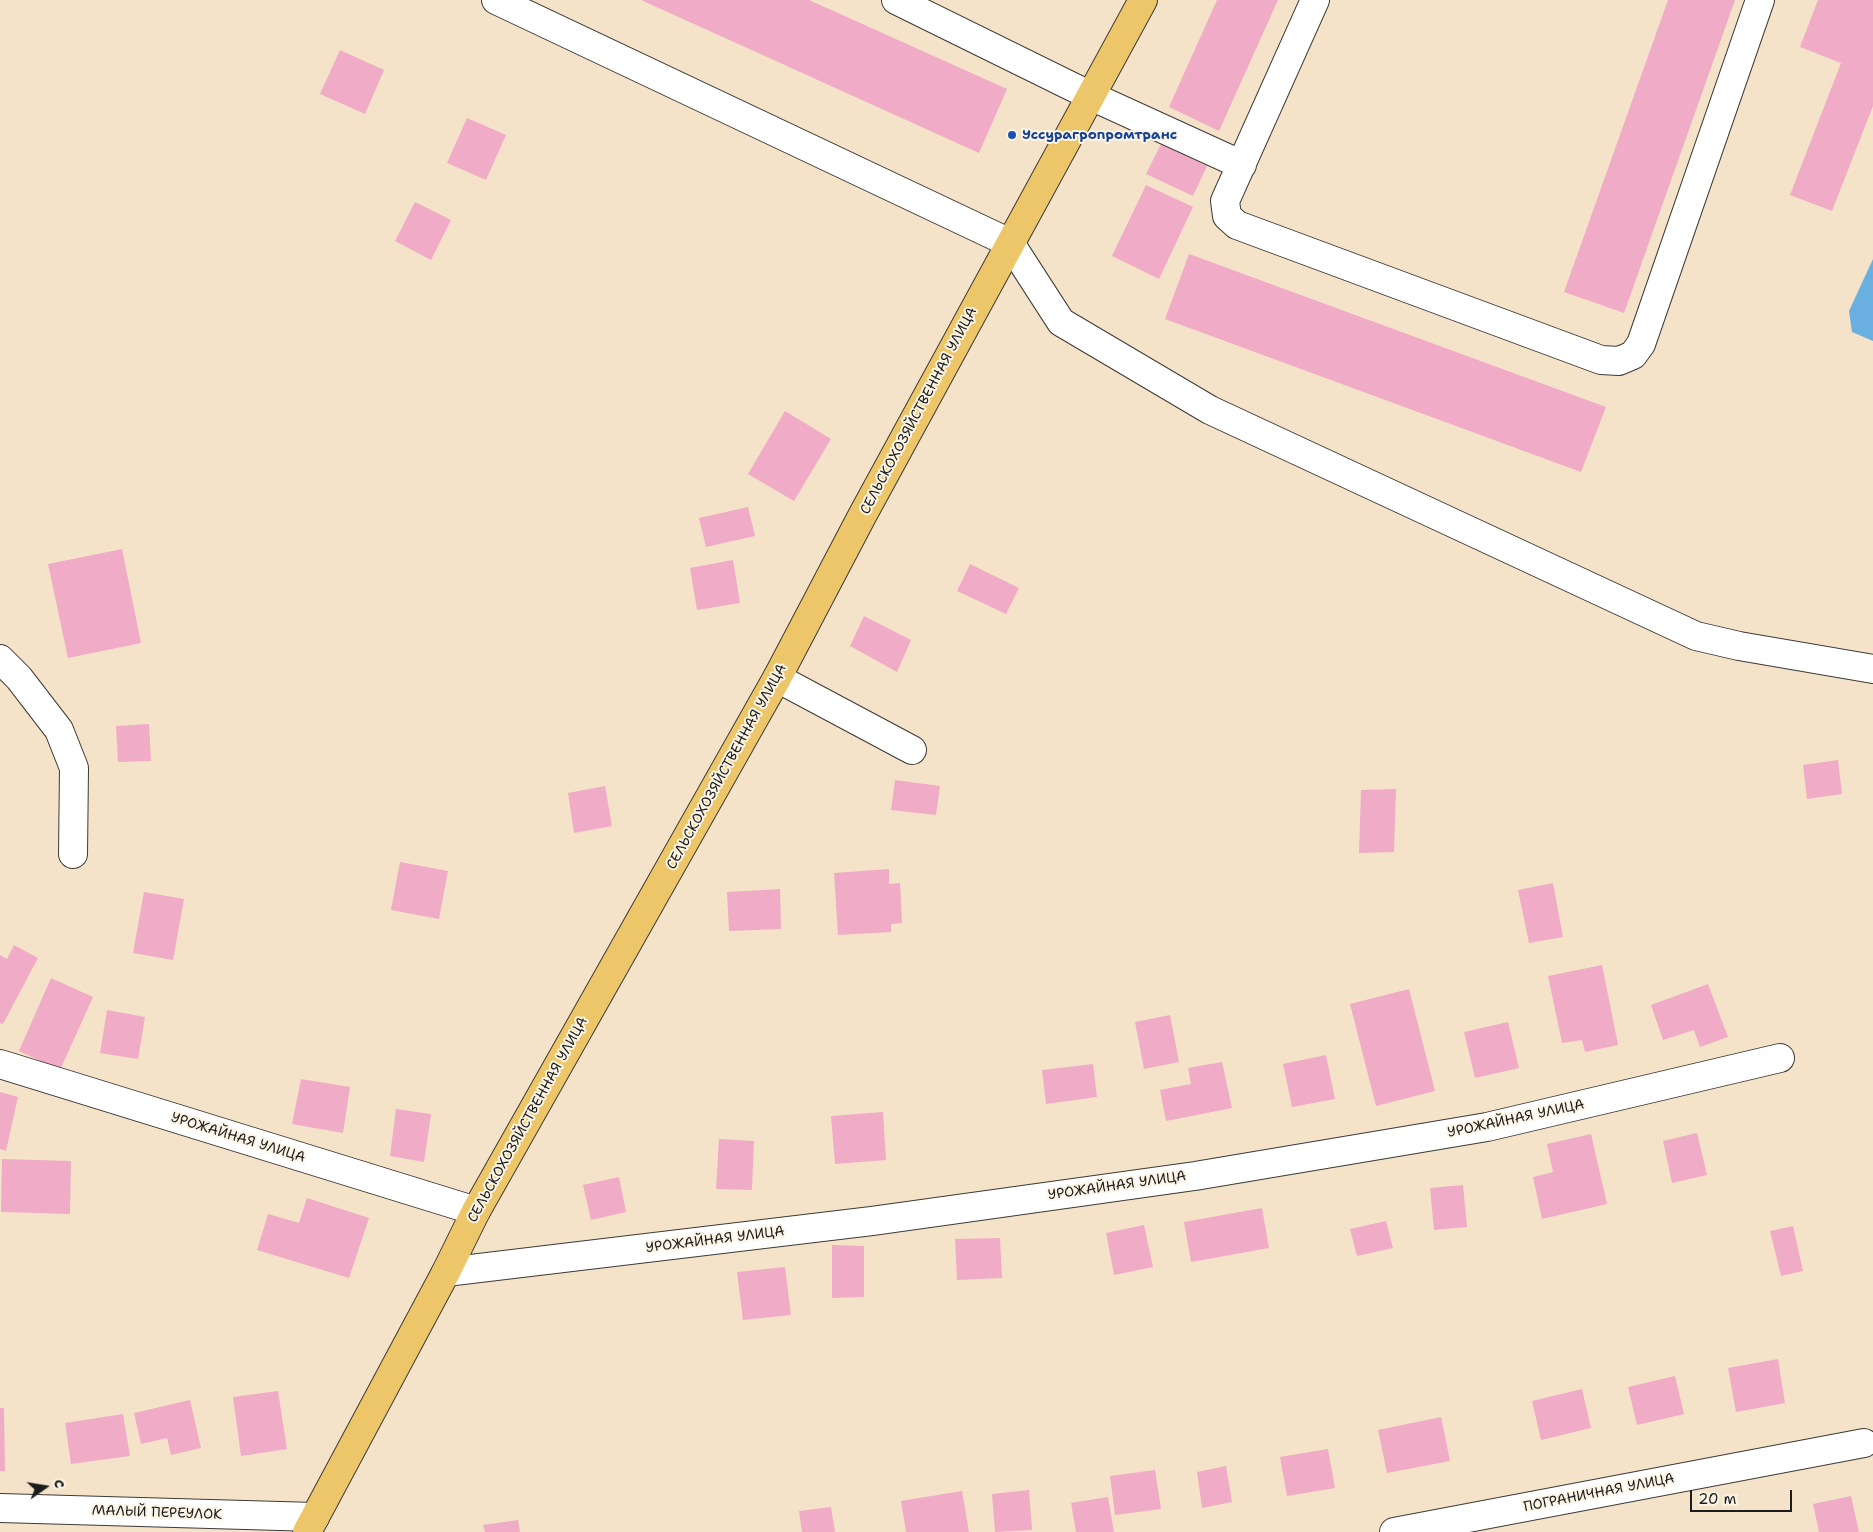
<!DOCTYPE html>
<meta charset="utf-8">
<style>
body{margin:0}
#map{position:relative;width:1873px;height:1532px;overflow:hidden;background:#f5e3c9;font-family:"Shantell Sans",sans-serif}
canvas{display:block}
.north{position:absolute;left:20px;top:1462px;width:50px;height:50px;-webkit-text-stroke:4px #fcf5e5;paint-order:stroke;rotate:77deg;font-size:14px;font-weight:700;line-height:20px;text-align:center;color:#1c1c1c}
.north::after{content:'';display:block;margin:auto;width:18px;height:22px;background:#1c1c1c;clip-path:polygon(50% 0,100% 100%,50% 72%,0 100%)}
.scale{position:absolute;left:1690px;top:1490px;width:102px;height:22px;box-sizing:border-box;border:2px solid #1c1c1c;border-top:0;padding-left:6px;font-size:15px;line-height:18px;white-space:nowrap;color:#1c1c1c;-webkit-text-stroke:4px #fcf5e5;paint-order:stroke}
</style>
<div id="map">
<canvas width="1873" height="1532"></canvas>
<div class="north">С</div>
<div class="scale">20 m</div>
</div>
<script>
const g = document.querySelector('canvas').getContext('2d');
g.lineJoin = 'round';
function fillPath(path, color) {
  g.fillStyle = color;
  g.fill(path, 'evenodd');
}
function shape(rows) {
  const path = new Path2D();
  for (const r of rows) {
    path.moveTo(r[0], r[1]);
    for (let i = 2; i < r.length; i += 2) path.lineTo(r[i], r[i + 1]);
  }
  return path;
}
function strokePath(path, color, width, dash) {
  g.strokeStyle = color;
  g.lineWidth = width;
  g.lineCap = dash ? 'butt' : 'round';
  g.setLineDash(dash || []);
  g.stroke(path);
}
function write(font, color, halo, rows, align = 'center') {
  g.font = font + ' "Shantell Sans",sans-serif';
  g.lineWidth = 4;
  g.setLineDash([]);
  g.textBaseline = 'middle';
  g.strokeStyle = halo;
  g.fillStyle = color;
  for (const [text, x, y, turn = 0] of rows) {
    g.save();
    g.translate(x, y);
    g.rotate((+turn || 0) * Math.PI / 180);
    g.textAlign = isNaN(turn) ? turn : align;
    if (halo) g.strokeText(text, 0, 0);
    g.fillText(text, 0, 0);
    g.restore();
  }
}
const water = shape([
 [1873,259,1873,341,1852,332,1849,311]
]);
const building = shape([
 [641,0,809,0,1007,89,979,153],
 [1217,0,1278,0,1219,131,1169,107],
 [1668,0,1735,0,1624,313,1564,292],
 [1818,0,1873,0,1873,106,1832,211,1790,195,1841,63,1800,47],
 [340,50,384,70,365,114,320,94],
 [467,118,506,135,486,180,447,163],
 [1161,144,1207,166,1193,196,1146,174],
 [1146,185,1193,207,1159,279,1112,256],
 [415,202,451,220,431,260,395,241],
 [1189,254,1606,407,1581,472,1165,319],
 [785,411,831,439,794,501,748,474],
 [748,507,755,536,706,547,699,518],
 [122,549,141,643,68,658,48,564],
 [733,560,740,603,697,610,690,568],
 [970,564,1019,588,1006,614,957,591],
 [864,616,911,640,897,672,850,646],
 [149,724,151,761,118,762,116,726],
 [1838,760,1842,794,1807,799,1803,765],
 [895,780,940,786,936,815,891,810],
 [605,786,612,826,574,833,568,793],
 [1396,789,1394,852,1359,853,1361,790],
 [400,862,448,871,439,919,391,910],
 [889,869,889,884,900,883,902,923,891,924,891,932,838,935,834,873],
 [1553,883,1563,937,1529,943,1518,890],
 [780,889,781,929,729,931,727,892],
 [144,892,184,899,173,960,133,953],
 [14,945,38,958,3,1024,0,1023,0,955,7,959],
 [1602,965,1618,1045,1585,1052,1582,1040,1562,1043,1548,976],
 [51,978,93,997,60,1070,19,1051],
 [1708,984,1728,1037,1700,1047,1694,1030,1663,1040,1651,1005],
 [1409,989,1435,1091,1376,1106,1350,1004],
 [107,1010,145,1017,138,1059,100,1053],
 [1170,1015,1179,1062,1144,1069,1135,1022],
 [1508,1022,1519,1068,1475,1078,1464,1032],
 [1326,1055,1335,1099,1292,1107,1283,1064],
 [1222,1062,1232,1108,1166,1121,1160,1090,1191,1084,1188,1068],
 [1093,1064,1097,1097,1046,1104,1042,1070],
 [301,1079,350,1087,343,1133,292,1124],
 [0,1092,18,1097,6,1151,0,1149],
 [396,1109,431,1114,424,1162,390,1156],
 [883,1112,886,1160,835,1164,831,1116],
 [1697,1133,1707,1175,1672,1183,1663,1141],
 [1591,1134,1607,1204,1542,1219,1533,1177,1553,1172,1547,1144],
 [719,1139,754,1141,752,1190,716,1189],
 [2,1159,71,1161,70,1214,1,1212],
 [619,1177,626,1212,591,1220,583,1185],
 [1463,1185,1467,1227,1434,1230,1430,1188],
 [307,1198,369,1218,349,1278,257,1250,268,1214,299,1223],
 [1262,1208,1269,1248,1191,1262,1184,1222],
 [1386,1221,1393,1248,1357,1256,1350,1229],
 [1144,1225,1153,1267,1114,1275,1106,1233],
 [1793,1226,1803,1271,1781,1276,1770,1231],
 [1000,1238,1002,1278,957,1280,955,1239],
 [832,1245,864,1246,864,1297,832,1298],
 [785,1267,791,1315,743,1320,737,1272],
 [1778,1359,1785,1403,1736,1412,1728,1368],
 [1675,1376,1684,1414,1637,1425,1628,1387],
 [1582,1389,1591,1428,1541,1440,1532,1401],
 [278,1391,287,1449,241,1456,233,1397],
 [190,1400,201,1448,171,1455,167,1438,141,1444,134,1413],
 [0,1408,4,1408,5,1471,0,1471],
 [123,1414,130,1456,71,1464,65,1423],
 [1441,1417,1450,1461,1387,1473,1378,1430],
 [1328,1449,1335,1488,1287,1496,1280,1457],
 [1226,1466,1232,1502,1202,1508,1197,1472],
 [1155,1470,1161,1509,1115,1515,1110,1476],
 [1029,1490,1032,1530,995,1532,992,1494],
 [962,1491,969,1532,906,1532,901,1501],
 [1851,1496,1859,1532,1819,1532,1813,1504],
 [1108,1497,1114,1532,1076,1532,1071,1503],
 [831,1507,835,1532,802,1532,799,1511],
 [518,1520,520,1532,485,1532,483,1525]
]);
const minor = shape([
 [496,0,1010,243,1061,322,1210,410,1696,636,1739,646,1873,669],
 [896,0,1091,96,1242,165],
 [1315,0,1225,201,1227,216,1237,225,1601,360,1619,361,1633,355,1641,344,1760,0],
 [0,659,19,678,59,730,74,768,73,854],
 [777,678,912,750],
 [0,1064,476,1211],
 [446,1272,872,1221,1195,1176,1487,1127,1780,1058],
 [0,1508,315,1517],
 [1394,1532,1864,1443]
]);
const major = shape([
 [307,1532,446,1272,476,1211,777,678,862,516,1143,0]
]);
const markers = [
 [1012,135,5,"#1a4fb4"]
];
const transitNames = [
 ["Уссурагропромтранс",1022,135]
];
const streetNames = [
 ["СЕЛЬСКОХОЗЯЙСТВЕННАЯ УЛИЦА",919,411,-62],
 ["СЕЛЬСКОХОЗЯЙСТВЕННАЯ УЛИЦА",727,767,-61],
 ["УРОЖАЙНАЯ УЛИЦА",1516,1119,-12],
 ["СЕЛЬСКОХОЗЯЙСТВЕННАЯ УЛИЦА",528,1120,-61],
 ["УРОЖАЙНАЯ УЛИЦА",238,1138,17],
 ["УРОЖАЙНАЯ УЛИЦА",1117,1186,-8],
 ["УРОЖАЙНАЯ УЛИЦА",715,1240,-7],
 ["ПОГРАНИЧНАЯ УЛИЦА",1599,1493,-11],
 ["МАЛЫЙ ПЕРЕУЛОК",157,1513,2]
];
fillPath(water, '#69afdf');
fillPath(building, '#f0abc7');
strokePath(minor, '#3d3a36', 30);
strokePath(major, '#3d3a36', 30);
strokePath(minor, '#fff', 28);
strokePath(major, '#ecc669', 28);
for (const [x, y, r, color] of markers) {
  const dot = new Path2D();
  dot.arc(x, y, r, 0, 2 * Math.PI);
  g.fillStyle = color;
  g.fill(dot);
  strokePath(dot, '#fcf5e5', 2);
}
write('bold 14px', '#164399', '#fcf5e5', transitNames, 'left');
write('14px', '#1c1c1c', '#fcf5e5', streetNames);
</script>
